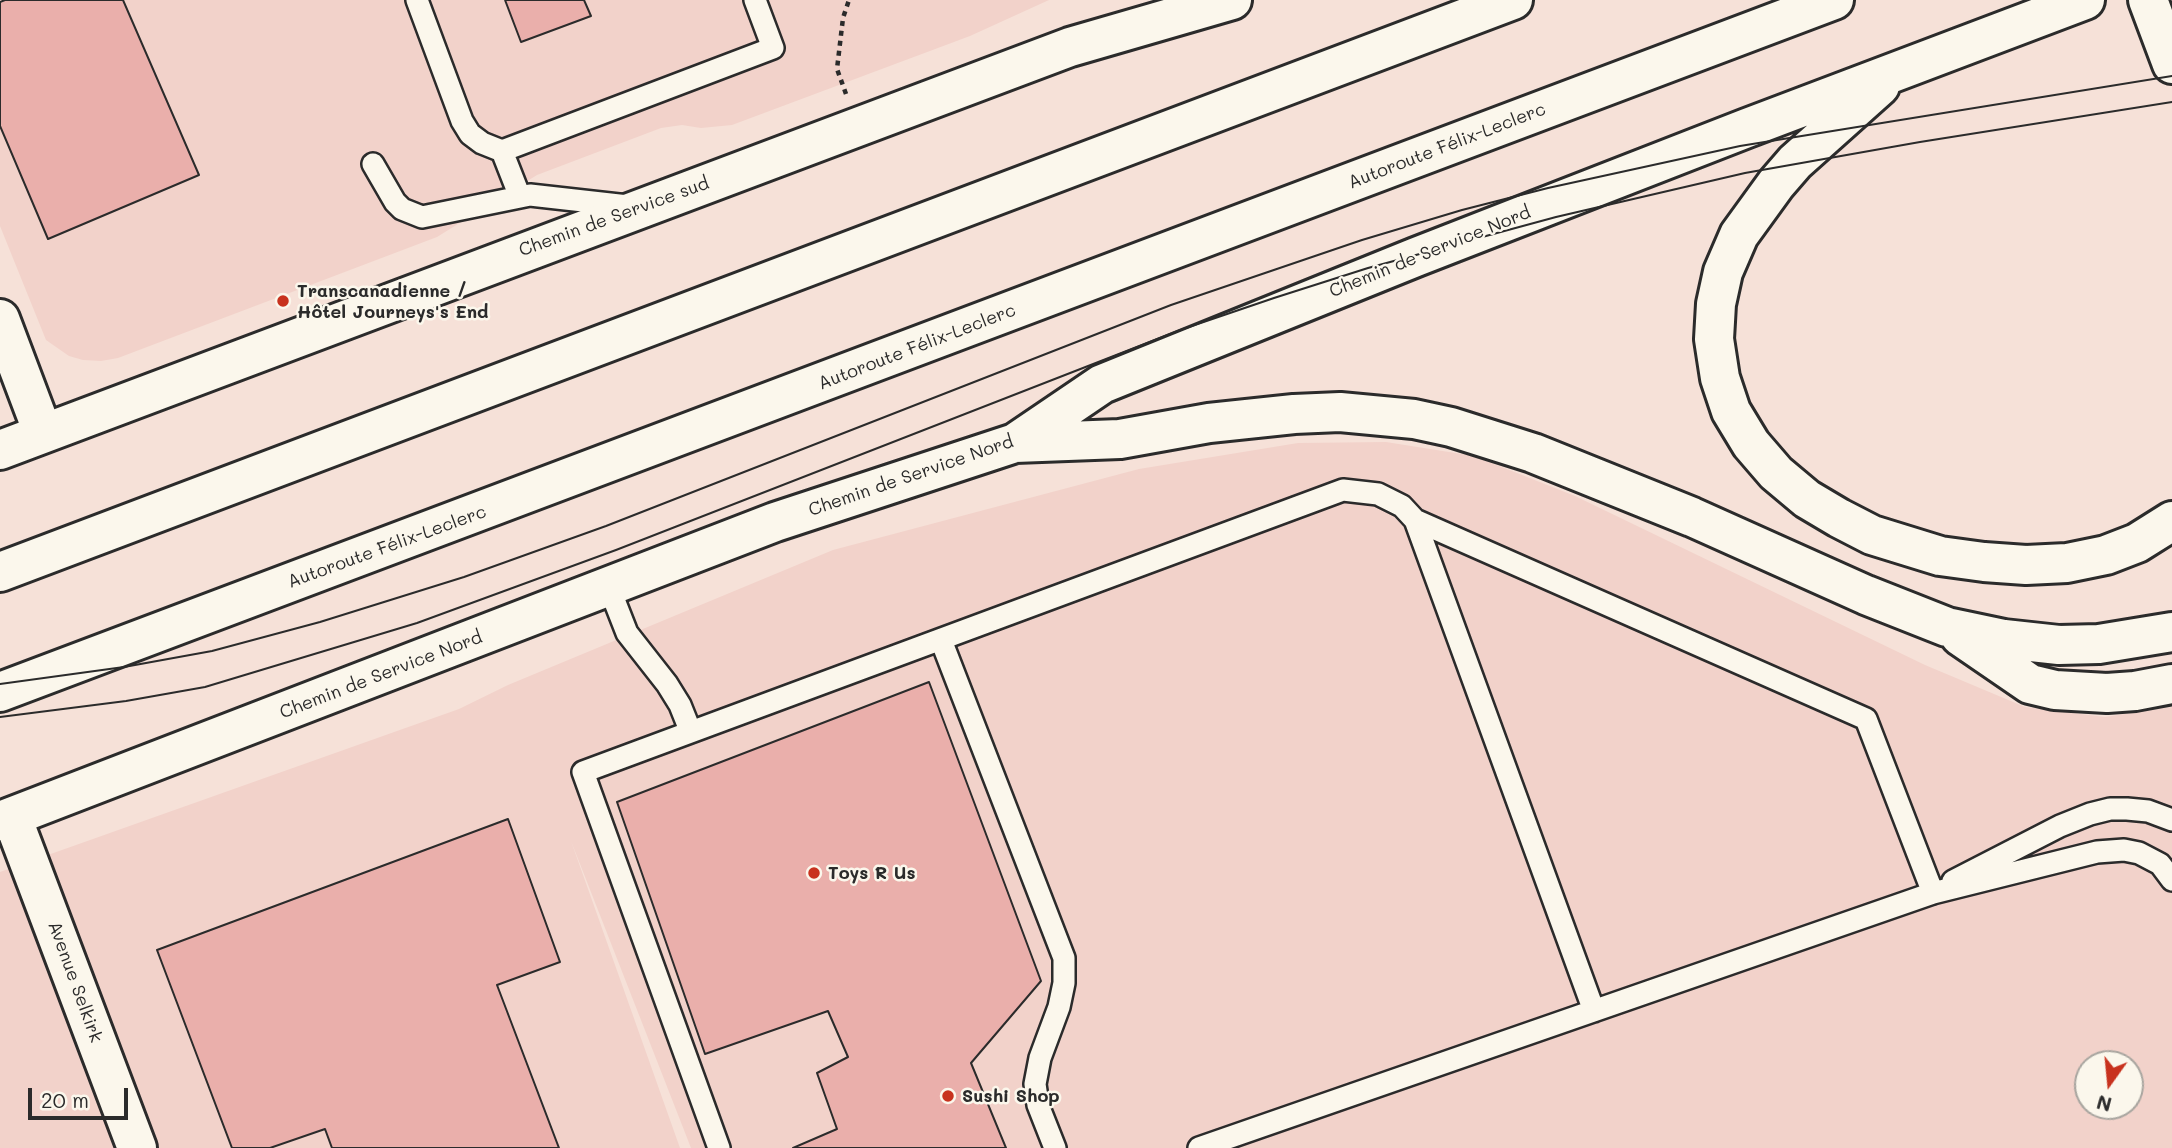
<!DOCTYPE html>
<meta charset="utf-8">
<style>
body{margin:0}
#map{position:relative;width:2172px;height:1148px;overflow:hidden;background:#f6e1d8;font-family:Mali,sans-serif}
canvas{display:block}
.north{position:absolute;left:2074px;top:1050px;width:70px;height:70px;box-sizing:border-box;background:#fbf7ec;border:2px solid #a8a59f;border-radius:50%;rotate:195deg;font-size:19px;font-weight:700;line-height:28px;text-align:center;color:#2b2b2b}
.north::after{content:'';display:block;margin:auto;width:24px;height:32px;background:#c8321e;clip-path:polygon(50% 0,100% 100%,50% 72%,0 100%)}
.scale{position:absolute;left:28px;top:1088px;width:100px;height:32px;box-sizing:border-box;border:4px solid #2b2b2b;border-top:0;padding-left:9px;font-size:21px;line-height:24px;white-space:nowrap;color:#2b2b2b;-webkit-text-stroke:5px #fbf7ec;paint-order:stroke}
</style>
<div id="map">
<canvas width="2172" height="1148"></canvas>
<div class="north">N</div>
<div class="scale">20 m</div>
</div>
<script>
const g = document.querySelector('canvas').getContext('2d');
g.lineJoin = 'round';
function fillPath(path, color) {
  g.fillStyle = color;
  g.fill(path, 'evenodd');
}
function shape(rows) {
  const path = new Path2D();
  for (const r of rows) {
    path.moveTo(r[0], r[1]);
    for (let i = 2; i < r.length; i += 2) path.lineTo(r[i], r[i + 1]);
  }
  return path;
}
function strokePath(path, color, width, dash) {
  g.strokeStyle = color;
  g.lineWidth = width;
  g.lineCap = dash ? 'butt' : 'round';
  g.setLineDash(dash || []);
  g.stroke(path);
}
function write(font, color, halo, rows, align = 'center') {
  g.font = font + ' Mali,sans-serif';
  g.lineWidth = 5;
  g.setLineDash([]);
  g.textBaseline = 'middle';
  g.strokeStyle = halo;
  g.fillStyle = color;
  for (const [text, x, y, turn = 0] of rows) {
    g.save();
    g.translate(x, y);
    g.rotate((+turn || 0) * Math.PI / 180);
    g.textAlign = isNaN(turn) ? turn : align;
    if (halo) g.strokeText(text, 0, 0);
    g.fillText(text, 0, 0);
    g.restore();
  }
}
const built = shape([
 [0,0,1049,0,970,36,732,125,701,128,682,125,661,128,537,175,437,237,118,358,101,361,83,360,69,356,46,340,0,226],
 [1386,442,1474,456,1575,496,1925,665,2025,707,2105,717,2172,707,2172,1148,691,1148,571,841,680,1148,0,1148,0,872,459,709,508,685,833,550,1139,469,1298,443],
 [2088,1064,2130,1064,2130,1106,2088,1106]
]);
const building = shape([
 [5,0,123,0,199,175,48,239,0,126,0,2,5,0],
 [505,0,584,0,591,16,521,42,505,0],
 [929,682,1041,981,971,1063,1006,1148,793,1148,837,1129,817,1073,848,1057,828,1011,705,1054,617,802,929,682],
 [508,819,560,962,497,985,559,1148,332,1148,325,1129,270,1148,232,1148,157,950,508,819]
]);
const path = shape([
 [846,94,837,69,843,18,849,0]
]);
const lane = shape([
 [417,0,462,121,470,134,482,143,502,151,773,48,755,0],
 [502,151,520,197],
 [373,164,395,202,402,209,422,217,530,195,628,206],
 [1415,520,1594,1011],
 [609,587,627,633,667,684,680,705,690,730],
 [941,640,1064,958,1064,983,1059,1007,1040,1058,1035,1084,1038,1105,1055,1148],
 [1953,881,2060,826,2090,814,2110,809,2127,809,2148,811,2172,820],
 [719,1148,583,772,1343,490,1378,494,1402,506,1415,520,1866,719,1933,893],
 [1199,1148,1933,893,2097,852,2124,850,2139,853,2160,864,2172,880]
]);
const street = shape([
 [0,319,43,433],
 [12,817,137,1148]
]);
const secondary = shape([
 [2148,0,2172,64],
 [1880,86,1795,162,1776,184,1739,235,1723,272,1716,304,1714,339,1720,378,1731,411,1751,444,1776,473,1807,499,1839,518,1872,535,1940,556,1984,562,2026,565,2067,563,2106,555,2137,543,2172,521],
 [1015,443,1120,439,1209,423,1294,414,1340,412,1414,419,1451,427,1533,453,1692,517,1866,595,1947,627,2004,639,2059,645,2099,644,2172,632],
 [0,450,1070,47,1232,0],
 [1960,636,2030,684,2055,690,2107,693,2135,691,2172,684],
 [0,821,775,522,1015,443,1102,384,1416,257,1747,128,2085,0]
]);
const highway = shape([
 [0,572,1513,0],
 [0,692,1834,0]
]);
const tram = shape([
 [0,684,124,667,212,651,320,622,464,577,606,526,1171,305,1362,240,1462,210,1548,188,1740,146,2172,76],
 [0,717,126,701,205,687,417,623,616,550,1183,329,1274,298,1368,268,1556,217,1745,173,1920,142,2172,102]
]);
const markers = [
 [283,301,7,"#c8321e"],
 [814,873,7,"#c8321e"],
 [948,1096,7,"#c8321e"]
];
const streetNames = [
 ["Autoroute Félix-Leclerc",1447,146,-21],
 ["Chemin de Service sud",614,217,-20],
 ["Chemin de Service Nord",1430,252,-22],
 ["Autoroute Félix-Leclerc",917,347,-21],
 ["Chemin de Service Nord",911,476,-19],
 ["Autoroute Félix-Leclerc",387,547,-20],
 ["Chemin de Service Nord",381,675,-21],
 ["Avenue Selkirk",75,982,70]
];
const poiNames = [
 ["Transcanadienne /",297,291],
 ["Hôtel Journeys's End",297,312],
 ["Toys R Us",828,873],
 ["Sushi Shop",962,1096]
];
fillPath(built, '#f2d2ca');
fillPath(building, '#eaafab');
strokePath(building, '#2b2b2b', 2);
strokePath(lane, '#2b2b2b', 26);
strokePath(street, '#2b2b2b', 44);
strokePath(secondary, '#2b2b2b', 44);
strokePath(highway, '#2b2b2b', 44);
strokePath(path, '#2b2b2b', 4.5, [5, 5]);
strokePath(lane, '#fbf7ec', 21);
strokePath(street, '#fbf7ec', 38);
strokePath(secondary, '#fbf7ec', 38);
strokePath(highway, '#fbf7ec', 38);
strokePath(tram, '#2b2b2b', 2);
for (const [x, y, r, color] of markers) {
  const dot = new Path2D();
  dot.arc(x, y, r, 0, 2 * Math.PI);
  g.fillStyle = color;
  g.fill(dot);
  strokePath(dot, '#fbf7ec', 2.5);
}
write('18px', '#2b2b2b', '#fbf7ec', streetNames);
write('bold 18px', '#2b2b2b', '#fbf7ec', poiNames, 'left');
</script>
